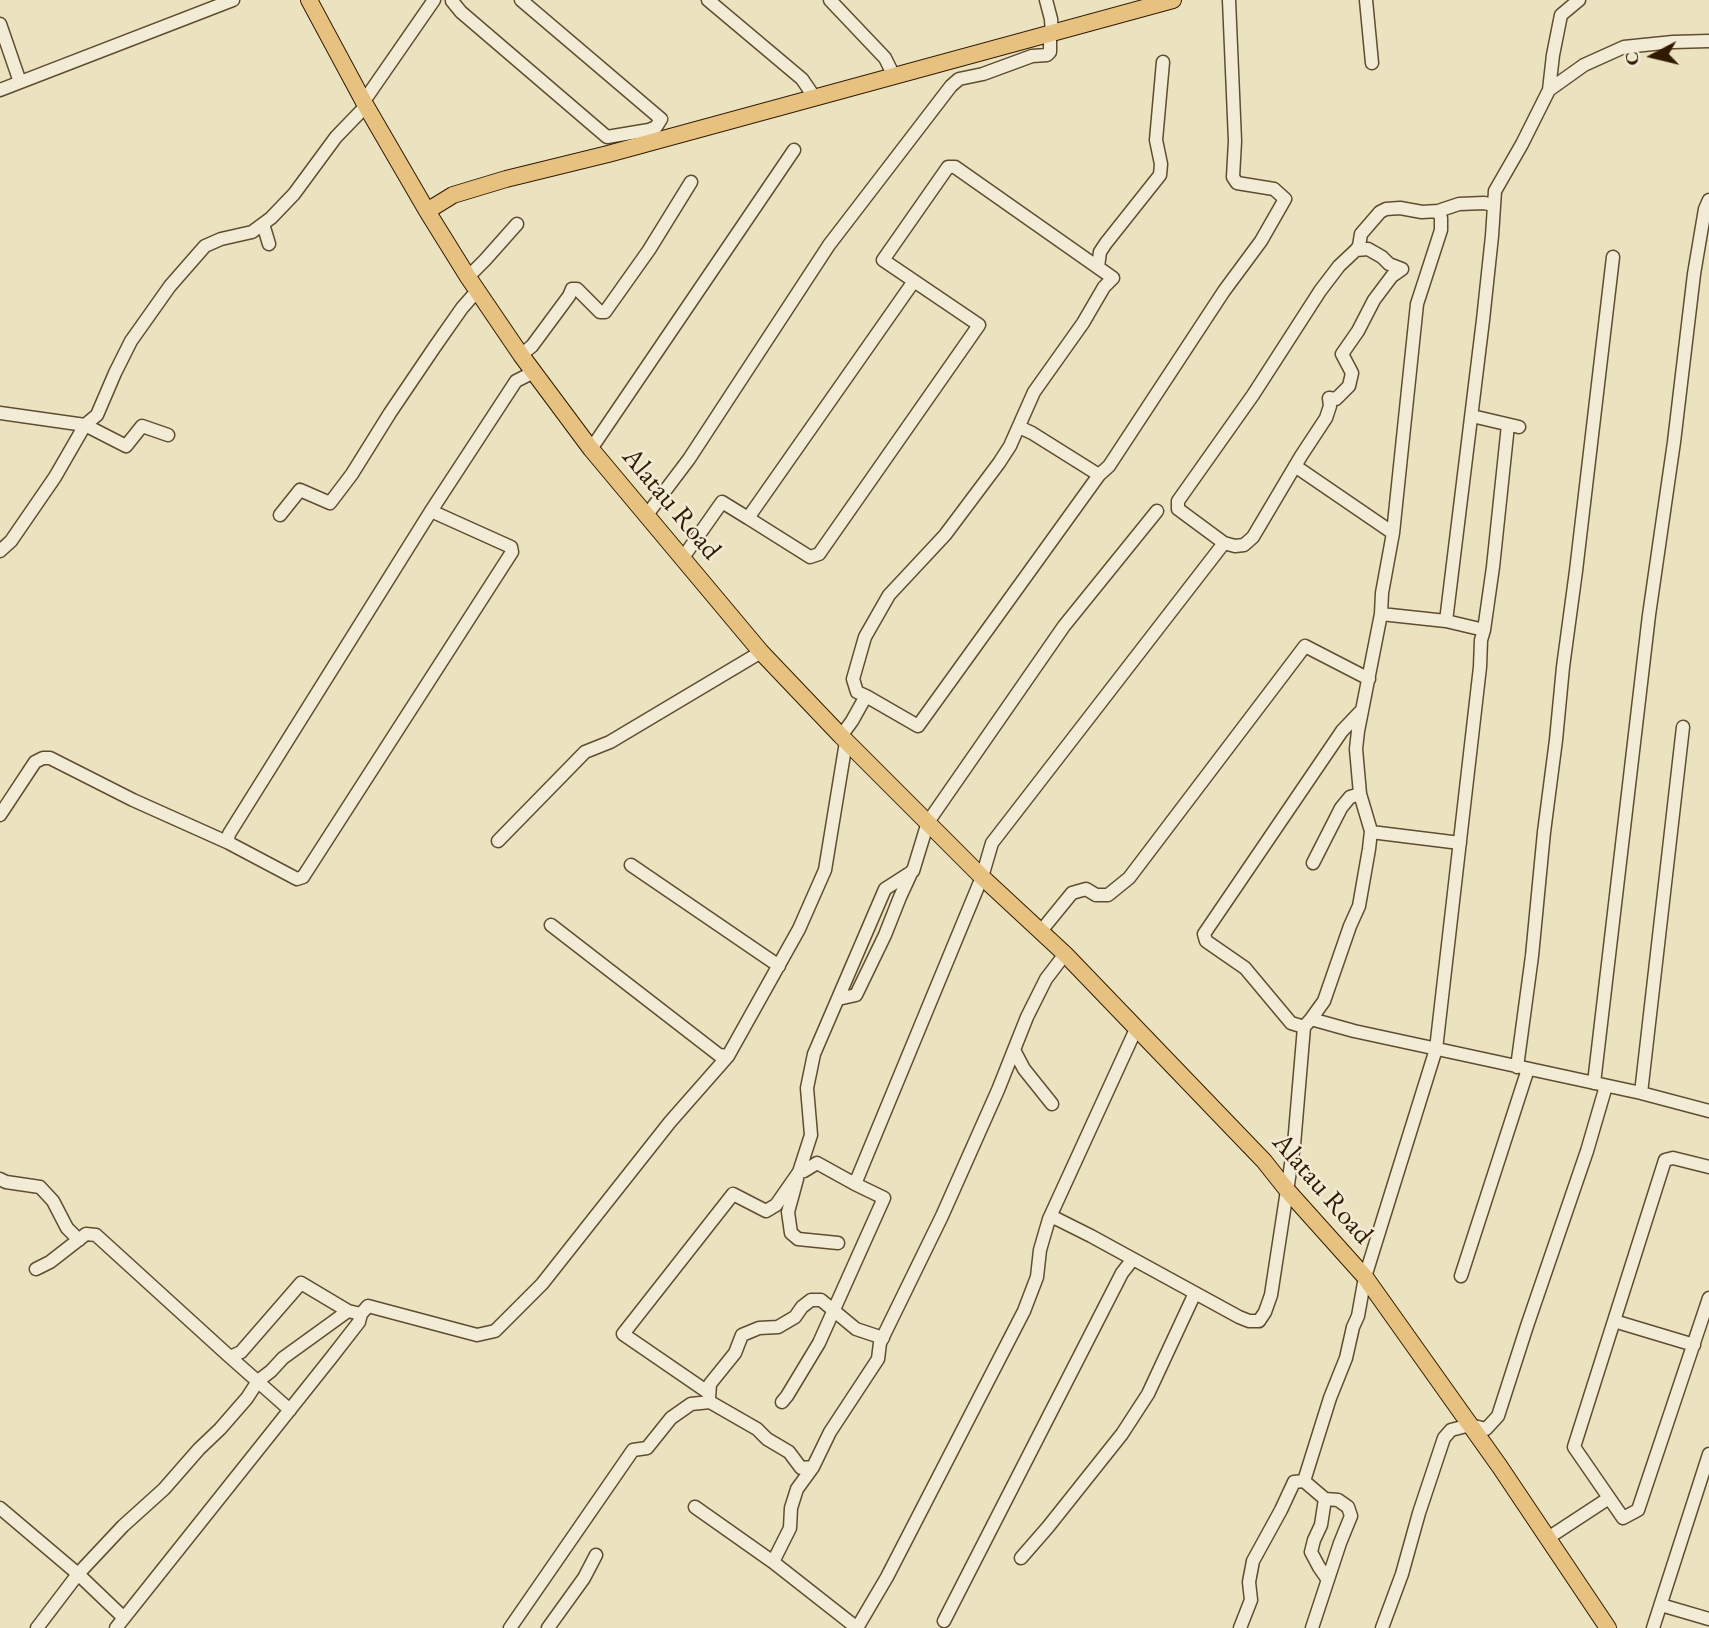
<!DOCTYPE html>
<meta charset="utf-8">
<style>
body{margin:0}
#map{position:relative;width:1709px;height:1628px;overflow:hidden;background:#ebe2c0;font-family:"EB Garamond",serif}
canvas{display:block}
.north{position:absolute;left:1618px;top:21px;width:70px;height:70px;-webkit-text-stroke:5px #f2ecd6;paint-order:stroke;rotate:263deg;font-size:19px;font-weight:700;line-height:28px;text-align:center;color:#301b00}
.north::after{content:'';display:block;margin:auto;width:24px;height:32px;background:#301b00;clip-path:polygon(50% 0,100% 100%,50% 72%,0 100%)}
</style>
<div id="map">
<canvas width="1709" height="1628"></canvas>
<div class="north">С</div>
</div>
<script>
const g = document.querySelector('canvas').getContext('2d');
g.lineJoin = 'round';
function shape(rows) {
  const path = new Path2D();
  for (const r of rows) {
    path.moveTo(r[0], r[1]);
    for (let i = 2; i < r.length; i += 2) path.lineTo(r[i], r[i + 1]);
  }
  return path;
}
function strokePath(path, color, width, dash) {
  g.strokeStyle = color;
  g.lineWidth = width;
  g.lineCap = dash ? 'butt' : 'round';
  g.setLineDash(dash || []);
  g.stroke(path);
}
function write(font, color, halo, rows, align = 'center') {
  g.font = font + ' "EB Garamond",serif';
  g.lineWidth = 5;
  g.setLineDash([]);
  g.textBaseline = 'middle';
  g.strokeStyle = halo;
  g.fillStyle = color;
  for (const [text, x, y, turn = 0] of rows) {
    g.save();
    g.translate(x, y);
    g.rotate((+turn || 0) * Math.PI / 180);
    g.textAlign = isNaN(turn) ? turn : align;
    if (halo) g.strokeText(text, 0, 0);
    g.fillText(text, 0, 0);
    g.restore();
  }
}
const minor = shape([
 [452,0,452,1,461,12,607,137,649,130,656,127,661,119,521,0],
 [708,0,802,79,815,98],
 [830,0,885,58,894,76],
 [1046,0,1051,19,1052,34],
 [1366,0,1372,63],
 [0,24,20,82],
 [0,90,233,0],
 [1549,90,1584,65,1624,47,1673,42,1709,41],
 [364,101,434,0],
 [263,224,269,244],
 [1368,249,1382,257,1389,264,1402,269,1392,276,1374,300,1358,331,1342,354,1352,373,1349,386,1336,399,1329,398,1330,406,1326,418,1301,456,1253,537,1244,545,1235,546,1224,543,1178,509,1178,501,1253,395,1320,291,1339,266,1356,250,1368,249],
 [1356,250,1359,246,1361,234,1380,212,1386,209,1400,208,1422,212,1438,211,1459,204,1484,203,1494,205],
 [1098,267,1100,252,1106,243,1160,175,1161,164,1156,140,1163,62],
 [468,277,485,260,517,224],
 [521,355,532,346,569,296,572,289,577,289,600,312,605,312,649,250,691,182],
 [0,413,85,425,97,415,115,373,131,341,170,286,205,246,221,239,252,232,271,218,294,194,336,137,366,106],
 [1472,416,1519,427],
 [1019,427,1032,433,1099,475],
 [591,449,794,150],
 [1295,466,1393,533],
 [431,511,511,547,512,552,303,877,297,879,229,843,228,839,229,834,431,511,516,381,534,372],
 [1157,511,1064,626,928,822,913,871,885,889,814,1054,807,1088,811,1135,799,1172,804,1171,817,1163,855,1184,982,877,992,843,1224,543],
 [280,515,300,490,330,503,352,474,390,413,434,348,462,308,477,291],
 [646,516,689,459,829,245,951,86,959,79,983,74,1032,56,1047,55,1050,52,1050,35],
 [748,518,810,557,819,554,979,325,883,260,948,167,955,167,1113,278,1104,287,1083,323,1034,392,1010,446,999,463,945,535,889,595,865,637,853,679,857,692,866,696,852,721,841,736],
 [0,551,11,541,55,477,85,425,126,446,142,426,168,435],
 [682,559,722,502,748,518,914,281],
 [1446,621,1483,320,1492,236,1495,191,1522,144,1549,90,1553,55,1561,15,1579,0],
 [1484,630,1493,567,1508,425],
 [866,696,918,726,1099,475,1109,466,1224,291,1261,241,1285,199,1274,189,1237,183,1233,177,1235,141,1229,0],
 [0,815,35,762,43,758,50,758,133,800,229,843],
 [1371,832,1460,843],
 [498,841,585,752,610,742,761,652],
 [1313,863,1341,808,1350,797,1360,794],
 [631,865,779,966],
 [551,925,719,1055,728,1056,799,929,825,870,846,742],
 [1041,931,1072,893,1086,889,1096,895,1108,895,1129,878,1305,646,1369,679],
 [838,999,856,995,885,935,900,897,912,871],
 [1311,1019,1324,1001,1350,926,1359,906,1369,849,1371,831,1360,794,1356,749,1358,731,1381,614,1382,593,1393,533,1417,304,1441,230,1441,218,1438,211],
 [1304,1027,1291,1023,1245,968,1206,941,1204,934,1342,731,1362,710],
 [1014,1050,1024,1069,1052,1104],
 [1517,1067,1532,956,1544,832,1556,740,1563,667,1576,571,1613,257],
 [1594,1083,1649,615,1674,442,1694,274,1705,209,1709,200],
 [1641,1093,1683,727],
 [1709,1167,1673,1158,1665,1160,1574,1447,1623,1518,1638,1510,1709,1298],
 [0,1179,6,1182,40,1187,53,1201,67,1228,79,1240],
 [797,1179,788,1212,791,1233,798,1239,838,1243],
 [1049,1219,1136,1029],
 [36,1269,50,1262,86,1234,96,1235,230,1357,241,1352,301,1283,348,1311],
 [1461,1276,1528,1069],
 [1614,1321,1694,1345],
 [230,1357,290,1410],
 [709,1393,623,1334,733,1194,766,1211,776,1205,799,1172],
 [709,1398,710,1384,735,1353,742,1335,759,1328,778,1327,795,1317,802,1307,811,1300,821,1300,856,1329,883,1338],
 [782,1402,787,1396,819,1343,884,1198,855,1184],
 [1325,1499,1321,1525,1314,1540,1311,1552,1319,1567,1328,1580],
 [695,1507,773,1562,857,1628],
 [0,1508,78,1574,123,1526,164,1489,199,1449,220,1429,247,1398,258,1381,271,1371,283,1358,348,1311,361,1314],
 [1548,1538,1609,1498],
 [1021,1558,1048,1527,1122,1434,1148,1394,1195,1293],
 [773,1562,790,1528,791,1508,797,1489,813,1467,830,1432,878,1359,880,1343,942,1216,998,1090,1027,1017,1046,979,1065,954],
 [1661,1605,1709,1619],
 [944,1621,1122,1273,1133,1259],
 [37,1628,78,1574,124,1618],
 [116,1628,331,1358,359,1322,361,1314,368,1306,477,1335,495,1331,542,1284,670,1122,728,1056],
 [510,1628,633,1450,647,1448,671,1418,691,1404,710,1402,757,1429,767,1439,789,1452,801,1468,813,1467],
 [548,1628,584,1578,596,1555],
 [857,1628,887,1577,1024,1311,1037,1277,1040,1250,1049,1219,1055,1218,1091,1236,1239,1317,1249,1321,1259,1321,1265,1312,1271,1295,1294,1145,1304,1027,1311,1019,1354,1031,1641,1093,1709,1111],
 [1240,1628,1251,1600,1249,1582,1253,1561,1281,1510,1294,1482,1304,1481],
 [1312,1628,1340,1543,1351,1516,1348,1507,1338,1500,1325,1499,1304,1481,1330,1398,1346,1358,1353,1327,1358,1316,1365,1277,1436,1049,1480,667,1481,640,1484,630,1446,621,1381,614],
 [1382,1628,1402,1574,1419,1513,1444,1438,1451,1430,1470,1425,1486,1429,1498,1416,1527,1326,1587,1151,1606,1086],
 [1653,1628,1709,1454]
]);
const major = shape([
 [309,0,366,106,427,211,468,277,521,355,591,449,761,652,841,736,982,877,1065,954,1264,1161,1287,1190,1365,1277,1500,1467,1608,1628],
 [427,211,453,195,506,179,608,154,1173,0]
]);
const streetNames = [
 ["Alatau Road",671,504,50],
 ["Alatau Road",1322,1189,49]
];
strokePath(minor, '#5f4d30', 15);
strokePath(major, '#301b00', 18);
strokePath(minor, '#f2ecd6', 12);
strokePath(major, '#e6c180', 16);
write('28px', '#301b00', '#f2ecd6', streetNames);
</script>
